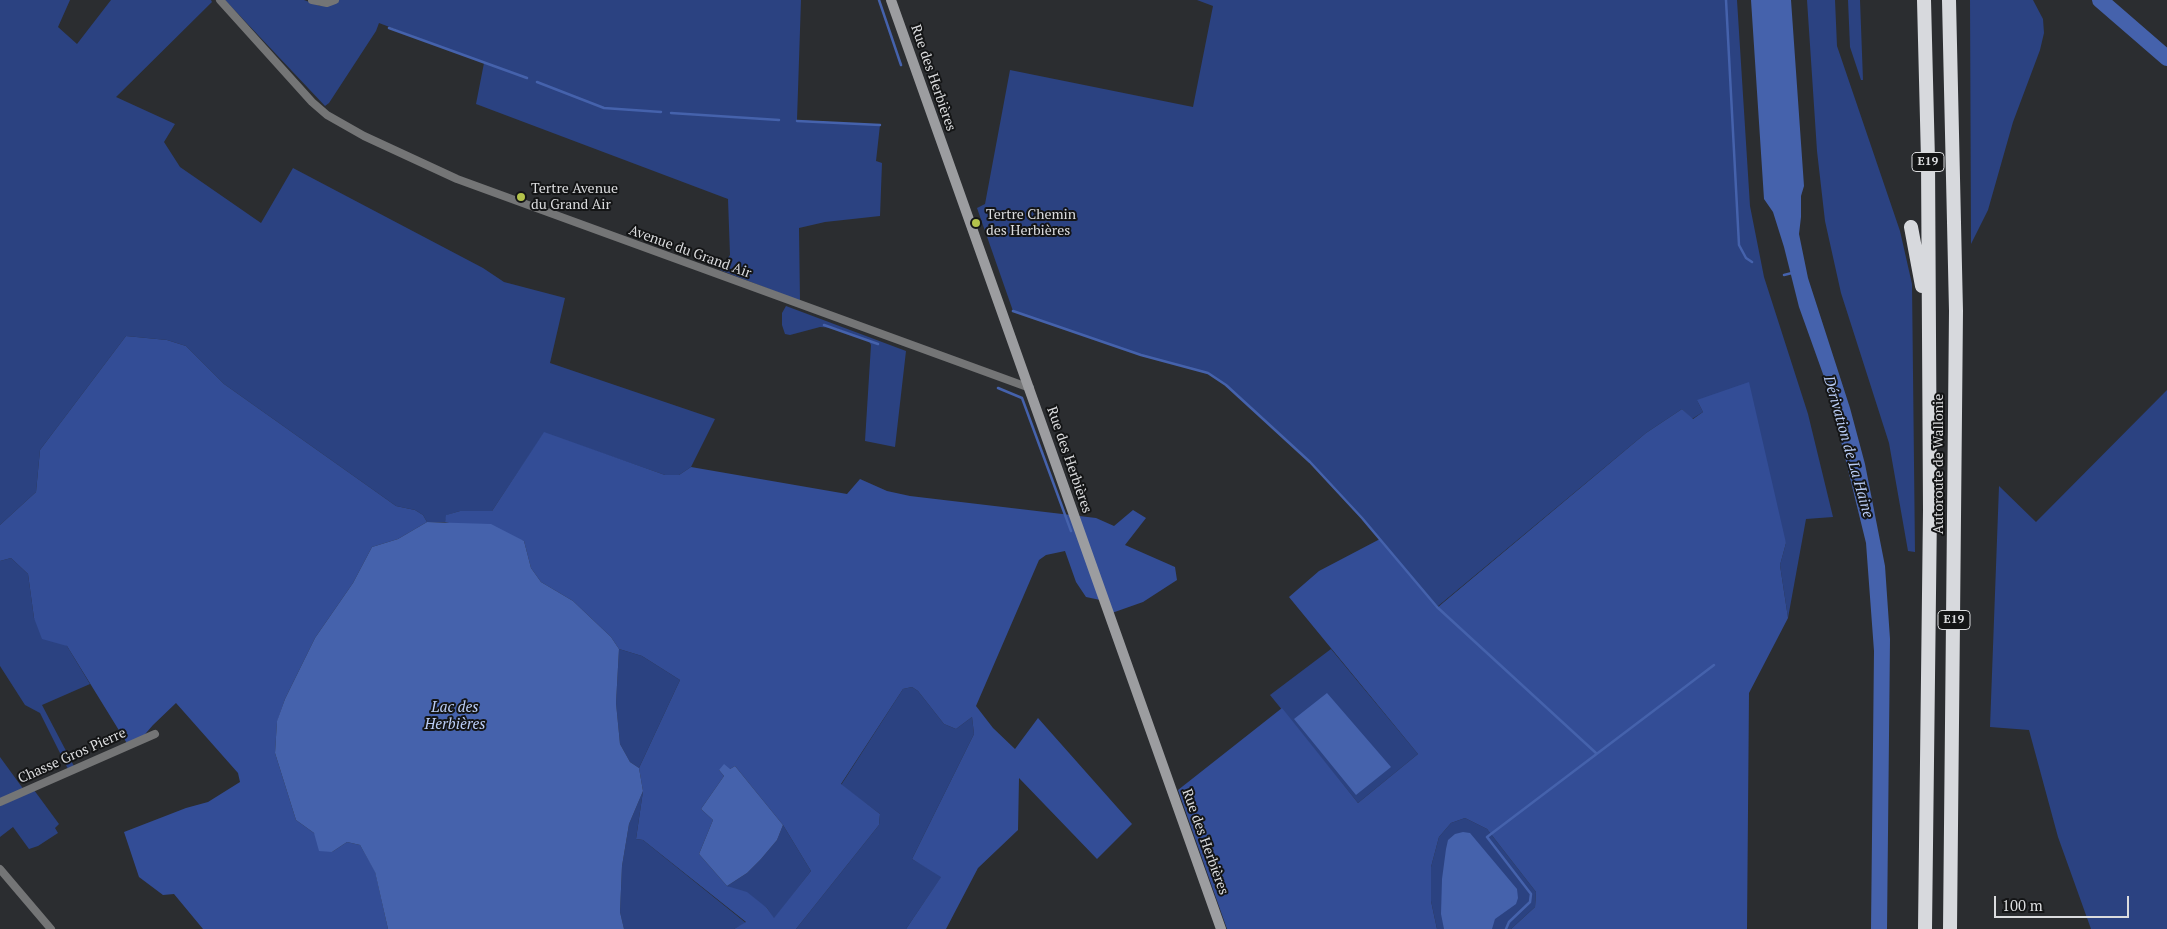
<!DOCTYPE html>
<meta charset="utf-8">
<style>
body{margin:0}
#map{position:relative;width:2167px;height:929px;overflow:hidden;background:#2b2d30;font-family:"PT Serif",serif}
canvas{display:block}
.scale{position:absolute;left:1994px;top:896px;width:135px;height:22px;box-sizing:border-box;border:2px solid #dbdcde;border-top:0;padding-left:6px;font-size:15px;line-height:18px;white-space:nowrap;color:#dbdcde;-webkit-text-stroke:4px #141516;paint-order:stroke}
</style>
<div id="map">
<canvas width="2167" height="929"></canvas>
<div class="scale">100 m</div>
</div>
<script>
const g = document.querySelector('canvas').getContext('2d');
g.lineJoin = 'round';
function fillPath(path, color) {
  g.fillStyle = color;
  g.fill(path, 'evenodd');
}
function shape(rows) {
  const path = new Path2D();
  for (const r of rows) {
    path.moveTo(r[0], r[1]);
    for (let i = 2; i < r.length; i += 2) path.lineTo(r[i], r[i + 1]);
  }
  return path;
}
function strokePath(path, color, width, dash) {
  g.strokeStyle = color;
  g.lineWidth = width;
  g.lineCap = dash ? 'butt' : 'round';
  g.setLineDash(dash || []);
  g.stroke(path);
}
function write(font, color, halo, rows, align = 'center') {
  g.font = font + ' "PT Serif",serif';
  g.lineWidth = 4;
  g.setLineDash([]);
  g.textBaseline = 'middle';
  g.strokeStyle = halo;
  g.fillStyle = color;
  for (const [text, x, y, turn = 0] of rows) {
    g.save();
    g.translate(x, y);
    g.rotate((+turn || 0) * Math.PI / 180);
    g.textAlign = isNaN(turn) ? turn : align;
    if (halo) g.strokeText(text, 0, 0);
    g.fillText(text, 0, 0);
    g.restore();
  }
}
const green = shape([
 [0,0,70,0,58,27,77,44,111,0,211,0,212,2,116,97,175,124,164,142,180,167,261,223,293,168,483,268,504,282,565,298,550,363,715,419,691,467,679,475,665,475,544,433,492,511,460,511,447,515,445,522,427,522,423,515,415,510,396,506,224,384,186,346,167,340,126,336,40,450,36,492,0,525],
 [225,0,304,0,320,6,331,5,339,0,801,0,797,120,880,125,876,161,882,163,880,216,825,222,799,228,800,301,720,270,730,255,728,199,476,104,484,63,379,23,376,31,329,103,325,106],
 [1197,0,1737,0,1750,206,1764,277,1808,414,1833,517,1806,519,1788,618,1780,565,1786,543,1697,400,1703,412,1692,419,1682,409,1646,433,1437,607,1362,518,1310,462,1226,385,1208,373,1141,355,1013,311,977,208,985,204,1010,70,1193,107,1213,6],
 [1807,0,1835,0,1837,46,1900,231,1912,284,1915,552,1908,551,1889,443,1841,293,1825,221,1817,151],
 [1848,0,1860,0,1863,80,1861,80,1850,47],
 [1970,0,2033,0,2043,19,2044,33,2040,50,2013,122,1988,210,1971,244],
 [786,306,906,351,895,447,865,441,871,345,869,341,836,328,820,327,790,335,785,334,782,325,782,313],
 [2167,390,2167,929,2091,929,2058,837,2029,730,1990,727,1999,486,2036,522],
 [11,558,28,574,34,618,67,646,90,684,42,705,75,768,69,771,40,713,25,705,0,666,0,561],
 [619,649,642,656,680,680,639,768,630,762,620,744,616,703],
 [1331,649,1418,754,1358,803,1270,695],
 [912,687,918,691,944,724,956,729,972,717,974,734,912,859,942,876,906,929,796,929,879,825,880,814,841,785,903,689],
 [0,757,24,790,0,802],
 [34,790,59,824,55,828,58,833,38,846,29,849,13,827,0,837,0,806],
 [643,791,636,839,643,840,746,923,734,929,624,929,620,912,622,866,629,824],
 [1465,818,1487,829,1536,892,1535,907,1511,929,1437,929,1431,901,1431,867,1439,837,1451,823],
 [783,825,811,871,774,919,767,908,727,886,747,873,761,859,777,840]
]);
const forest = shape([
 [126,336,167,340,186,346,224,384,396,506,415,510,423,515,427,522,398,539,372,547,353,583,315,638,285,699,277,722,275,753,296,820,314,833,332,852,347,842,360,845,375,871,388,929,203,929,174,894,163,895,139,877,124,832,186,808,208,802,240,782,238,773,176,703,153,725,140,740,128,745,67,646,42,639,34,618,28,574,11,558,0,561,0,525,36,492,40,450],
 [1749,382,1786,543,1780,565,1788,618,1749,693,1747,929,1511,929,1535,907,1536,892,1487,829,1465,818,1451,823,1439,837,1431,867,1431,901,1437,929,1227,929,1178,790,1282,708,1358,803,1418,754,1289,597,1319,571,1380,539,1438,607,1646,433,1682,409,1693,419,1703,412,1697,400],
 [544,432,665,475,679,475,691,467,847,494,860,479,887,491,910,496,1096,518,1114,526,1133,510,1146,518,1125,545,1175,567,1177,580,1143,602,1109,614,1105,601,1086,597,1076,582,1065,551,1046,555,1039,560,976,706,993,728,1015,749,1038,718,1132,824,1097,859,1019,778,1018,830,978,868,946,929,906,929,941,877,912,859,974,734,972,717,956,729,944,724,918,691,912,687,903,689,841,784,880,814,879,825,796,929,734,929,746,922,643,840,636,839,643,791,639,768,680,680,642,656,619,649,611,637,573,601,541,582,531,568,524,541,445,522,446,515,460,511,492,511],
 [735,766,783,825,811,871,774,918,767,908,747,892,727,886,699,854,713,820,701,809,724,776,719,770,730,769]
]);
const water = shape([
 [1751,0,1791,0,1804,186,1801,196,1801,217,1799,234,1808,278,1850,408,1865,464,1885,566,1890,639,1887,929,1871,929,1874,651,1866,543,1828,388,1799,307,1784,247,1773,212,1764,199],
 [427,522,491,524,524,541,531,568,541,582,573,601,611,637,619,649,616,703,620,744,630,762,639,768,643,791,629,824,622,866,620,912,624,929,388,929,375,872,360,845,347,842,332,852,319,851,314,833,296,820,275,753,277,721,285,699,315,638,353,583,372,547,398,539],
 [1327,693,1391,767,1356,795,1294,719],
 [724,764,730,769,735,766,783,825,777,840,761,859,747,873,727,886,699,854,713,820,701,809,724,776,719,770],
 [1463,832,1470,833,1517,889,1518,898,1516,904,1495,919,1492,929,1444,929,1441,914,1442,879,1446,849,1448,840,1455,834]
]);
const stream = shape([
 [879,0,901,65],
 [1726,0,1739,245,1746,258,1752,262],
 [389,28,527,78],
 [537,82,604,108,661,112],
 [671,113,779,120],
 [797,121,880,125],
 [1784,275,1792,273],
 [1013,311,1141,355,1208,373,1226,385,1310,462,1362,518,1437,607,1596,753],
 [824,325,878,344],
 [998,388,1022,398,1071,531],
 [1506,929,1509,922,1530,902,1531,894,1487,837,1714,665]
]);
const river = shape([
 [2100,0,2167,58]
]);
const street = shape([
 [220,0,312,102,327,115,364,136,457,179,1030,388],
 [312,0,327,3,335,0],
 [0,802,155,734],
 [0,869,51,929]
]);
const secondary = shape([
 [891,0,1221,929]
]);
const highway = shape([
 [1924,0,1928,160,1930,510,1925,929],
 [1949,0,1956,311,1950,929],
 [1911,227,1922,286]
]);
const markers = [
 [521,197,5,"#b3c24b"],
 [976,223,5,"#b3c24b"]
];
const shields = [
 [1928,162,32],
 [1954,620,32]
];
const shieldNames = [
 ["E19",1928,162],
 ["E19",1954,620]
];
const streetNames = [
 ["Rue des Herbières",933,78,71],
 ["Avenue du Grand Air",690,252,20],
 ["Rue des Herbières",1069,460,71],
 ["Autoroute de Wallonie",1939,464,-90],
 ["Chasse Gros Pierre",72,756,-24],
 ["Rue des Herbières",1205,842,70]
];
const poiNames = [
 ["Tertre Avenue",531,189],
 ["du Grand Air",531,205],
 ["Tertre Chemin",986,215],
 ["des Herbières",986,231]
];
const waterNames = [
 ["Dérivation de La Haine",1848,447,74],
 ["Lac des",455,708],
 ["Herbières",455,725]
];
fillPath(green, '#2b4281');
fillPath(forest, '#334d96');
fillPath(water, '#4562ac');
strokePath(stream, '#4562ac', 2.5);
strokePath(river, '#4562ac', 16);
strokePath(street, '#747576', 8);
strokePath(secondary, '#9c9da0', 10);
strokePath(highway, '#d7d9dd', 14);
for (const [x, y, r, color] of markers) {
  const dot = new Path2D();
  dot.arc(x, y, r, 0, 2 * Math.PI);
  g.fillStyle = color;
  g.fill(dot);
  strokePath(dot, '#141516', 2);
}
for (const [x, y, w] of shields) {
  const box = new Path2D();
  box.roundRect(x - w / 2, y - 9.5, w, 19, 4);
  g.fillStyle = '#141516';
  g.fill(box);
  strokePath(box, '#dbdcde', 1);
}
write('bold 12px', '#dbdcde', null, shieldNames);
write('14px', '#dbdcde', '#141516', streetNames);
write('14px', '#dbdcde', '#141516', poiNames, 'left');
write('italic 15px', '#bacdf6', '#141516', waterNames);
</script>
